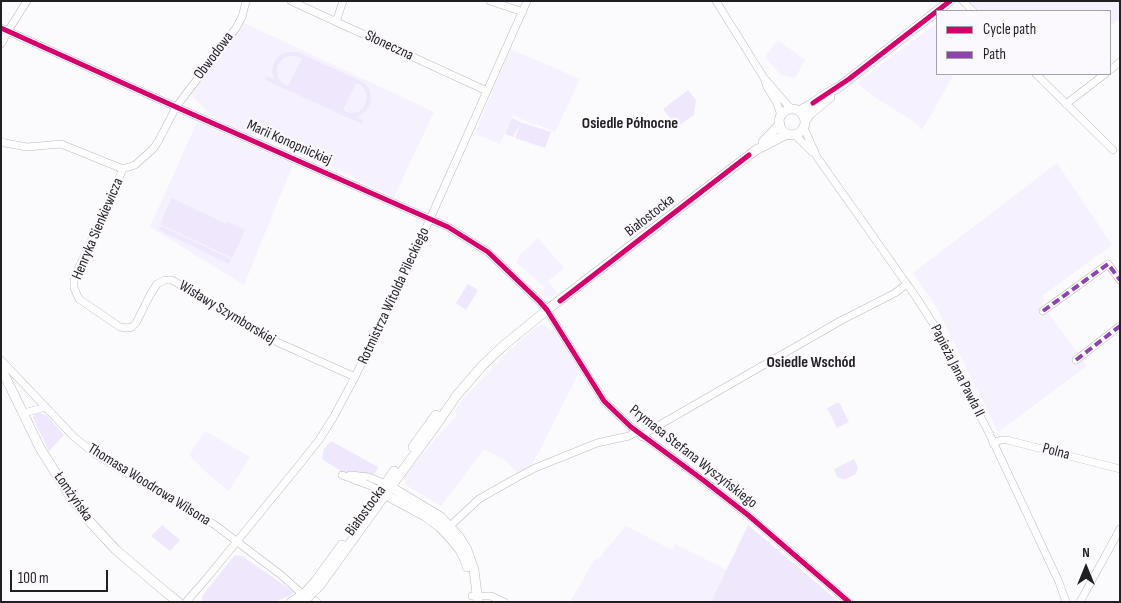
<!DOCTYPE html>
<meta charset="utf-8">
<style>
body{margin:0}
#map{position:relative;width:1121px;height:603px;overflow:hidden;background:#fbfafd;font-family:"Sofia Sans Condensed",sans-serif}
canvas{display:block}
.frame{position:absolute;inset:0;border:2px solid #211f24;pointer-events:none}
.legend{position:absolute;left:936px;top:10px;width:175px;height:65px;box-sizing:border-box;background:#fbf9fe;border:1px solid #a4a2a7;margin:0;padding:6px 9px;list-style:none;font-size:15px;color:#211f24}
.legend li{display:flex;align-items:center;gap:10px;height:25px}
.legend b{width:25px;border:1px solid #a4a2a7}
.north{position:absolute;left:1061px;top:543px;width:50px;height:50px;-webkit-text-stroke:4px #fbf9fe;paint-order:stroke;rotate:0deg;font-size:14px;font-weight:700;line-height:20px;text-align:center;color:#211f24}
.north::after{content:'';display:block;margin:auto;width:18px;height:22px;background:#211f24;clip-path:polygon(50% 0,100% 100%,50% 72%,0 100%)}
.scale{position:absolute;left:10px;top:570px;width:98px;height:22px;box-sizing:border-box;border:2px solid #211f24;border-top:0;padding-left:6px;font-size:15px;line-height:18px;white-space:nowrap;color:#211f24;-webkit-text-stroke:4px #fbf9fe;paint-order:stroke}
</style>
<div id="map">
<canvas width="1121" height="603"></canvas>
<div class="frame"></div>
<ul class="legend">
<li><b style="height:6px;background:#d6006c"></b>Cycle path</li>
<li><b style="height:6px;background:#8e44ad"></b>Path</li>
</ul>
<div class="north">N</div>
<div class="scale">100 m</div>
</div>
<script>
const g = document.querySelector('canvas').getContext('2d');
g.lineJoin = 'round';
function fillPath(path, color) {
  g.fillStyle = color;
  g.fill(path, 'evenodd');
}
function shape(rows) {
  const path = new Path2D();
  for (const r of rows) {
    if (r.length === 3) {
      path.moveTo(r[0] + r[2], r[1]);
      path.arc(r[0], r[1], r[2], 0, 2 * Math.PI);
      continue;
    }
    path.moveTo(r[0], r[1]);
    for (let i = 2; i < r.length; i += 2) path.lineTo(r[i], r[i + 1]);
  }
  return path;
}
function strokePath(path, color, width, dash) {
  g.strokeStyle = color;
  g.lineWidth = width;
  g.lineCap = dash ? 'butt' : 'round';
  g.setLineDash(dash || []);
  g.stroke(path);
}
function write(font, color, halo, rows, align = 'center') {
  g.font = font + ' "Sofia Sans Condensed",sans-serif';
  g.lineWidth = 4.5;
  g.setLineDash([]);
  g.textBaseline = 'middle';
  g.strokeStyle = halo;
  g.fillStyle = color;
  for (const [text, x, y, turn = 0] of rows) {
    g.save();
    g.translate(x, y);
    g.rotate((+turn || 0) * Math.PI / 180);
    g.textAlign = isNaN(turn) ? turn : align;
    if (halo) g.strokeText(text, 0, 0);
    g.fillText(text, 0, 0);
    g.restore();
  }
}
const built = shape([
 [973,1,1120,1,1120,18,1110,26,1110,11,980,11,971,3],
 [242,22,434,112,394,197,364,183,344,172,262,136,248,134,214,118,189,93],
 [937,23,937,74,954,74,922,130,916,123,873,96,857,83],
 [778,40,805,60,795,78,781,75,765,57],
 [510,49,580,79,555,132,536,124,534,125,513,115,500,144,475,134],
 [197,122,293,164,244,285,150,227],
 [1057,163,1112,245,1042,296,1044,300,1041,303,1087,366,998,432,937,308,913,273],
 [538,238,564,268,548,281,558,294,553,296,545,296,542,294,544,287,523,268,516,263,519,256],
 [541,325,547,327,554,331,580,370,532,465,517,473,506,461,484,449,441,506,406,485,404,476,438,436,456,416,456,407,462,400,509,351,536,327],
 [205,431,250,457,229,491,210,476,189,455],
 [626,526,672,550,675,544,727,570,711,602,570,602,594,560,598,559]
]);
const green = shape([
 [288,52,297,52,363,82,369,88,371,96,370,105,366,111,357,117,363,120,362,124,265,80,266,76,274,79,272,73,273,66,276,59,282,54],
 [289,56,296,56,302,59,288,86,282,83,278,78,277,72,277,67,280,62,284,58],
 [356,83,361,85,365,90,367,96,366,103,363,108,358,112,352,113,346,112,343,110],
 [688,90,696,100,694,115,677,127,663,109],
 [512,118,520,122,551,132,545,148,515,138,520,124,513,137,505,134],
 [172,198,226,224,228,222,245,230,232,258,160,224],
 [161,226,231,259,229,264,159,230],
 [468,284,478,290,466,310,456,303],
 [839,402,849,422,837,428,827,408],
 [37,413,46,415,64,435,49,451,34,420,33,417,35,414],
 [331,441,378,467,376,472,373,475,344,473,322,459,324,449],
 [854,459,858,467,856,474,846,479,843,479,837,477,834,469],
 [162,525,180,540,170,551,151,536],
 [748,525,839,602,711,602],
 [235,555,242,556,294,592,291,595,275,602,203,602,202,596]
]);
const minor = shape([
 [246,1,242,17,236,28,176,107,159,140,153,149,135,165,123,169,74,279,74,288,79,299,120,327,128,328,132,327,136,323,150,295,157,284,165,280,172,280,277,342,355,377],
 [291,1,487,91],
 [490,1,523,12],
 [716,1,764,78,767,87,777,103,781,116],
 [963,1,973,11],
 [336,22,343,1],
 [1,28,176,107,430,219,448,227,488,252,540,302,547,310,604,401,631,427,703,480,748,515,849,602],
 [1,44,8,31,27,1],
 [1110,70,1120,62],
 [1036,74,1113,150],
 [766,80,791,109],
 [1066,104,1105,74],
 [804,128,817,157,916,297,934,325,989,433,1059,582,1066,602],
 [795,135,812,152],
 [1,141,5,143,27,147,61,144,123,169],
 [1043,311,1108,264,1120,280],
 [1,360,73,436,95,454,215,525,281,575,299,591,301,595],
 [1076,360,1120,326],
 [24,413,46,407],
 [642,437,649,431,842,320,895,293,907,284],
 [993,443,1001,440,1007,440,1120,469],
 [342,475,371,486,383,493],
 [350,475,369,477,385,484],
 [450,526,479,499,516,478,535,468,597,443,629,436,636,432],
 [472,596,491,596,504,602],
 [316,601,317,602],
 [186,602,207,578,300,464,319,440,333,418,355,377,430,219,527,1],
 [1080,602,1120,529]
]);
const major = shape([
 [792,122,13],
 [799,111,810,105,826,94,839,87,950,1],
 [805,121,810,114,830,97],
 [763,142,780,124],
 [1,368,40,448,72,499,91,523,116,550,162,589,178,602],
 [413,447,436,415],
 [386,484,441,517,460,538,467,550,474,570,478,602],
 [386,495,425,516,440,527,451,539,460,550,465,560,467,567],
 [369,508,394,471],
 [291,602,304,594,315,582,342,545],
 [303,602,320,585,400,474,432,431,457,395,483,365,503,346,547,310,756,150,787,134]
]);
const quiet = shape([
 [1043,311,1108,264,1120,280],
 [1076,360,1120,326]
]);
const cycleway = shape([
 [1,28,176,107,430,219,448,227,488,252,540,302,547,310,604,401,631,427,703,480,748,515,849,602],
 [813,103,849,79,950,1],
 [560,301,749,155]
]);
const streetNames = [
 ["Słoneczna",389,46,25],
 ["Obwodowa",214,56,-53],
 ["Marii Konopnickiej",289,143,24],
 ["Białostocka",650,216,-38],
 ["Henryka Sienkiewicza",98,229,-67],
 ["Rotmistrza Witolda Pileckiego",394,296,-65],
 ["Wisławy Szymborskiej",227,313,31],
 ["Papieża Jana Pawła II",957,371,63],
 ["Polna",1056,452,15],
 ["Prymasa Stefana Wyszyńskiego",693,457,38],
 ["Thomasa Woodrowa Wilsona",149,485,32],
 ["Łomżyńska",73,497,55],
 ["Białostocka",366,511,-54]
];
const neighbourhoodNames = [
 ["Osiedle Północne",630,124],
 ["Osiedle Wschód",811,363]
];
fillPath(built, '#f6f1fe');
fillPath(green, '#efe7fc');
strokePath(minor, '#bcbabe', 8);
strokePath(major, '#bcbabe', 10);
strokePath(minor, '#fefeff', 7);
strokePath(major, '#fefeff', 9);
strokePath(quiet, '#8e44ad', 4, [8, 4]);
strokePath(cycleway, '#d6006c', 5);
write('15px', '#211f24', '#fbf9fe', streetNames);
write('bold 16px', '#211f24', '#fbf9fe', neighbourhoodNames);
</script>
